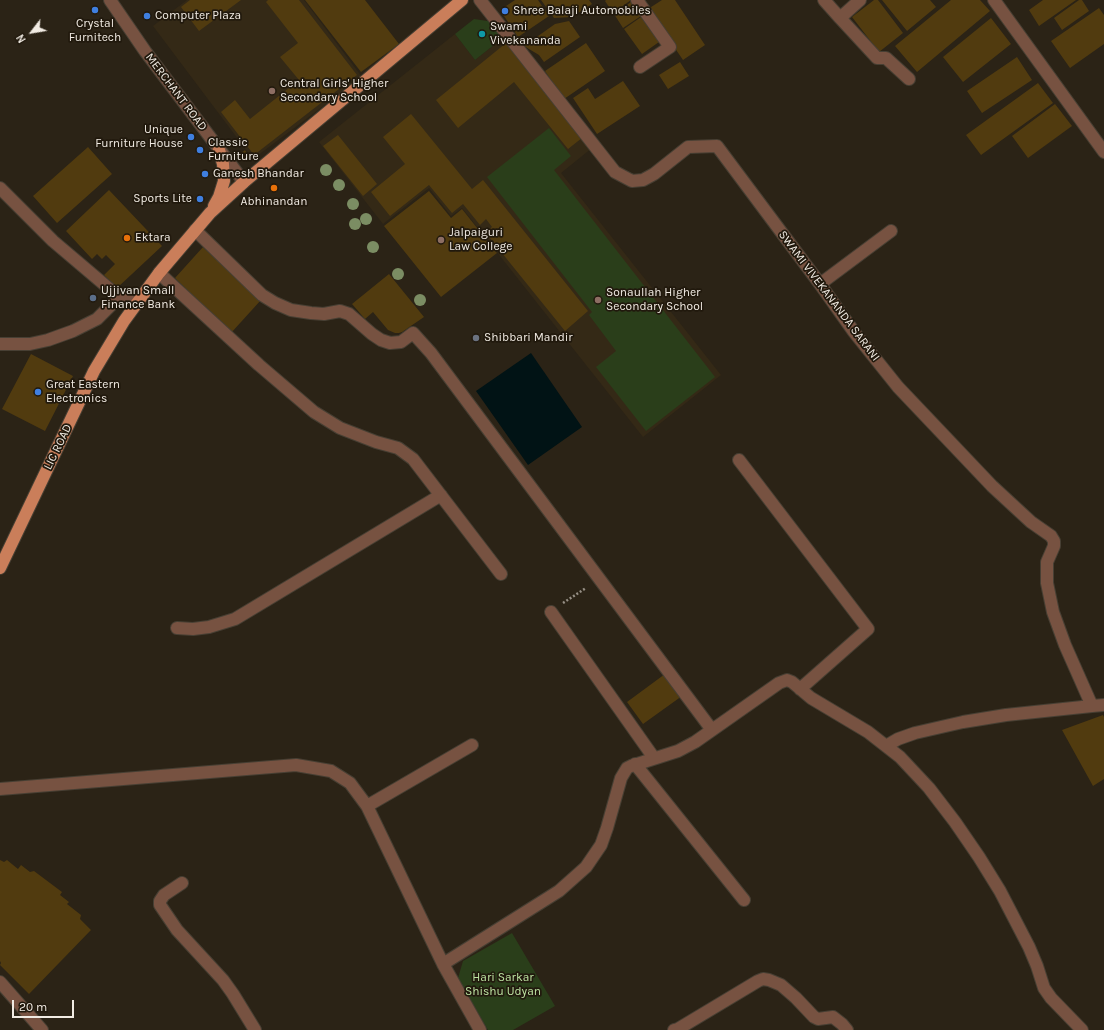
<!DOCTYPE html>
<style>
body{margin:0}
#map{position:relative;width:1104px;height:1030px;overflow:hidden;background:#2b2316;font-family:Karla,sans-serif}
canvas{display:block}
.north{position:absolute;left:12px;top:12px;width:40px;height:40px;-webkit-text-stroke:3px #21190d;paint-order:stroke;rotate:239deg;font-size:11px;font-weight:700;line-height:16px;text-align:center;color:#f1ebe3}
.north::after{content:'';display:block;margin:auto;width:14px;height:18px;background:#f1ebe3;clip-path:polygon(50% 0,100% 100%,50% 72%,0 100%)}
.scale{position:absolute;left:12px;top:1000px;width:62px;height:18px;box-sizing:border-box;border:2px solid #f1ebe3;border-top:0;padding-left:5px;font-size:12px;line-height:14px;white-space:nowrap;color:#f1ebe3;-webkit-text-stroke:3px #21190d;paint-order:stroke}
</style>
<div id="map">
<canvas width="1104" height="1030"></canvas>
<div class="north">N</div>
<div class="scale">20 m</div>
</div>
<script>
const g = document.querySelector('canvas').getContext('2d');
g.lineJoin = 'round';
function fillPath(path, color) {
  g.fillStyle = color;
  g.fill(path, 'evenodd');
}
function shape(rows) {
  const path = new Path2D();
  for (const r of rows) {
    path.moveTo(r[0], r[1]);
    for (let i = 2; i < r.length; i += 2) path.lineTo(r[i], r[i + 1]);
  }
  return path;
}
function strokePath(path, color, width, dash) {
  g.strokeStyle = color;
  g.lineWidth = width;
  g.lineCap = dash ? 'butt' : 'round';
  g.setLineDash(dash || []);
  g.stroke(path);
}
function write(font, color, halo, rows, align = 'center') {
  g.font = font + ' Karla,sans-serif';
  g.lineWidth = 3.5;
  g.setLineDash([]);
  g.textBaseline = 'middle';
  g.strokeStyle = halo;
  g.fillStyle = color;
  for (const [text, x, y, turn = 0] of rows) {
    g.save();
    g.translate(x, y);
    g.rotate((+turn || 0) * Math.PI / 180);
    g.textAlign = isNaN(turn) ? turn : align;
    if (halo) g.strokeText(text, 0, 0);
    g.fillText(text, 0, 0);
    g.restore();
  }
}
const built = shape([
 [187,0,304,0,362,77,253,159,153,26],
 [509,33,597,144,561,173,721,375,643,437,462,208,451,216,429,188,383,224,319,142,455,34,475,60]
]);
const green = shape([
 [474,19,501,23,509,33,475,60,455,34],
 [549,128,571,156,554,170,715,377,646,431,596,367,616,351,589,315,592,312,487,177],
 [512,933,555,1006,513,1030,488,1030,458,978,463,961]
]);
const water = shape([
 [531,353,582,427,528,465,476,391]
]);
const building = shape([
 [190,0,241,0,199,31,181,7],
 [268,0,299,0,357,75,254,155,221,112,235,100,250,119,299,80,280,57,298,43,266,2],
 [305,0,365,0,399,44,361,72],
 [515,0,538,0,549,16,518,37,500,10],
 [541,0,589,0,592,4,572,17,554,18],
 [606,0,631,0,613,13,605,1],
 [662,0,675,0,705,45,683,60,648,9],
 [874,0,878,0,903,33,879,52,852,17],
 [882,0,930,0,936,7,907,31],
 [951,0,980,0,990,11,917,72,895,46],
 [1043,0,1076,0,1039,26,1029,10],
 [1079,0,1082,0,1089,11,1062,30,1054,18],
 [631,2,641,16,623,28,614,14],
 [1099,8,1104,15,1104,44,1070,68,1051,41],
 [641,17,659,42,642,54,624,29],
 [991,18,1011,44,963,82,943,57],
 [569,21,580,37,544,62,539,55,524,46,555,24],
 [511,39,587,134,568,149,514,82,458,128,436,100],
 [586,43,605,71,564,99,545,71],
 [1017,57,1032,80,982,113,967,91],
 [680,62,689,76,668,89,659,75],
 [623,81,640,106,597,134,573,98,588,88,595,99],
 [1038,83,1053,103,981,155,966,135],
 [1055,104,1072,126,1028,158,1012,136],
 [411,114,472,189,483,180,588,311,565,331,485,232,492,227,486,219,480,225,463,204,452,213,429,185,390,216,371,192,405,164,383,137],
 [338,135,377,184,363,196,323,146],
 [88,147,112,174,57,223,33,196],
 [245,150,250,158,246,161,240,154],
 [109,190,162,246,117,288,104,275,115,264,106,255,102,259,97,254,92,259,66,231],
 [429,191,451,218,462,209,497,253,441,297,384,226],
 [203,247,261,300,231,333,175,278],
 [389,274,424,317,402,332,399,333,395,333,388,330,373,312,365,319,352,304],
 [31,354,73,376,45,431,2,409],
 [665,674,682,696,643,724,627,702],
 [1103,715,1104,717,1104,779,1093,786,1062,730],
 [0,860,4,862,7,860,18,869,21,865,30,872,34,871,62,892,60,895,69,902,67,904,81,915,80,919,91,930,29,994,0,965,1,963,0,961]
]);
const path = shape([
 [563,603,586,588]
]);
const minor = shape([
 [110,0,145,51,244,182],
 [480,0,615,172,632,181,643,180,654,174,688,147,717,146,820,284,854,332,898,387,992,486,1031,522,1051,536,1054,541,1054,546,1047,562,1047,583,1053,612,1065,645,1092,706,1104,705],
 [637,0,670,47,640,67],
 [824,0,840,18],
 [860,0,840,18,877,58,886,58,909,79],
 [994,0,1104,152],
 [0,188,53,241,119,297],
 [195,230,262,295,275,303,291,310,311,313,324,314,340,311,349,314,372,334,381,340,390,343,401,342,413,333,431,353,712,730],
 [159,273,259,365,314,412,340,428,376,442,398,448,413,459,501,574],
 [820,284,891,231],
 [0,344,30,344,48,340,73,331,97,319,119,297,137,304],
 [739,460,868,629,800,689],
 [551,612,654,758],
 [177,628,193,629,209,627,235,619,441,495],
 [886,746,898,739,915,733,963,722,1006,715,1092,706],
 [635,764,744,900],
 [0,789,296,765,331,771,350,783,367,806,443,964,480,1030],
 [367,806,472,745],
 [182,883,164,895,160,901,160,905,177,930,223,980,233,994,255,1030],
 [443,964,559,891,586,867,601,845,607,828,621,778,627,768,631,766,678,751,695,742,779,683,787,680,792,682,811,698,868,732,900,757,929,788,955,822,979,857,1000,891,1029,947,1037,966,1044,988,1051,998,1082,1030],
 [0,982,42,1030],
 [674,1030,678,1029,758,981,763,979,769,980,781,985,796,998,814,1017,818,1019,833,1017,842,1024,847,1030]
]);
const major = shape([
 [214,206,219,197,224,181,223,164,219,150],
 [0,568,94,371,124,321,159,273,210,213,244,182,462,0]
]);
const trees = [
 [326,170],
 [339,185],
 [353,204],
 [366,219],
 [355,224],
 [373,247],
 [398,274],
 [420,300]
];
const markers = [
 [95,10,4,"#3f7fe0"],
 [505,11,4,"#3f7fe0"],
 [147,16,4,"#3f7fe0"],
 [482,34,4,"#0f9aa8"],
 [272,91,4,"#8d6e63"],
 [191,137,4,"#3f7fe0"],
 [200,150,4,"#3f7fe0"],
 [205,174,4,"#3f7fe0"],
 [274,188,4,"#e8710a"],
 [200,199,4,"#3f7fe0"],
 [127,238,4,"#e8710a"],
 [441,240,4,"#8d6e63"],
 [93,298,4,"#5c6f8a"],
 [598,300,4,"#8d6e63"],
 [476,338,4,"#6b7280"],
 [38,392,4,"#3f7fe0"]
];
const poiNames = [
 ["Shree Balaji Automobiles",513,11],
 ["Computer Plaza",155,16],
 ["Crystal",95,24,"center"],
 ["Furnitech",95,38,"center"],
 ["Swami",490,27],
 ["Vivekananda",490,41],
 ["Central Girls' Higher",280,84],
 ["Secondary School",280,98],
 ["Unique",183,130,"right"],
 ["Furniture House",183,144,"right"],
 ["Classic",208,143],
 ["Furniture",208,157],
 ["Ganesh Bhandar",213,174],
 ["Sports Lite",192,199,"right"],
 ["Abhinandan",274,202,"center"],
 ["Jalpaiguri",449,233],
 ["Law College",449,247],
 ["Ektara",135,238],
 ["Ujjivan Small",101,291],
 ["Finance Bank",101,305],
 ["Sonaullah Higher",606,293],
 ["Secondary School",606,307],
 ["Shibbari Mandir",484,338],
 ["Great Eastern",46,385],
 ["Electronics",46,399]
];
const streetNames = [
 ["MERCHANT ROAD",176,92,53],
 ["SWAMI VIVEKANANDA SARANI",829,296,53],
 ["LIC ROAD",58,447,-64]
];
const parkNames = [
 ["Hari Sarkar",503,978],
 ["Shishu Udyan",503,992]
];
fillPath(built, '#342916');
fillPath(green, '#2a3e1a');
fillPath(water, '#011315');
fillPath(building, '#513b0f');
strokePath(minor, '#473f33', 14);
strokePath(major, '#473f33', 14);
strokePath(path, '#968f85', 2.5, [2, 2]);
strokePath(minor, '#775241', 12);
strokePath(major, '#ca7e5a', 12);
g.fillStyle = '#7b8d63';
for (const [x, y] of trees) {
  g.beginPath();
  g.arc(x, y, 6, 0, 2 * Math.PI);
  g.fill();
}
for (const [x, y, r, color] of markers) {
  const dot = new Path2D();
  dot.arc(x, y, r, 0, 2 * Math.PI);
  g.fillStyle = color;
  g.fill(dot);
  strokePath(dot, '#21190d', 1.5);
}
write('12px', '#f1ebe3', '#21190d', poiNames, 'left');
write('12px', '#f1ebe3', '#21190d', streetNames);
write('12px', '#bde3a2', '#21190d', parkNames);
</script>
